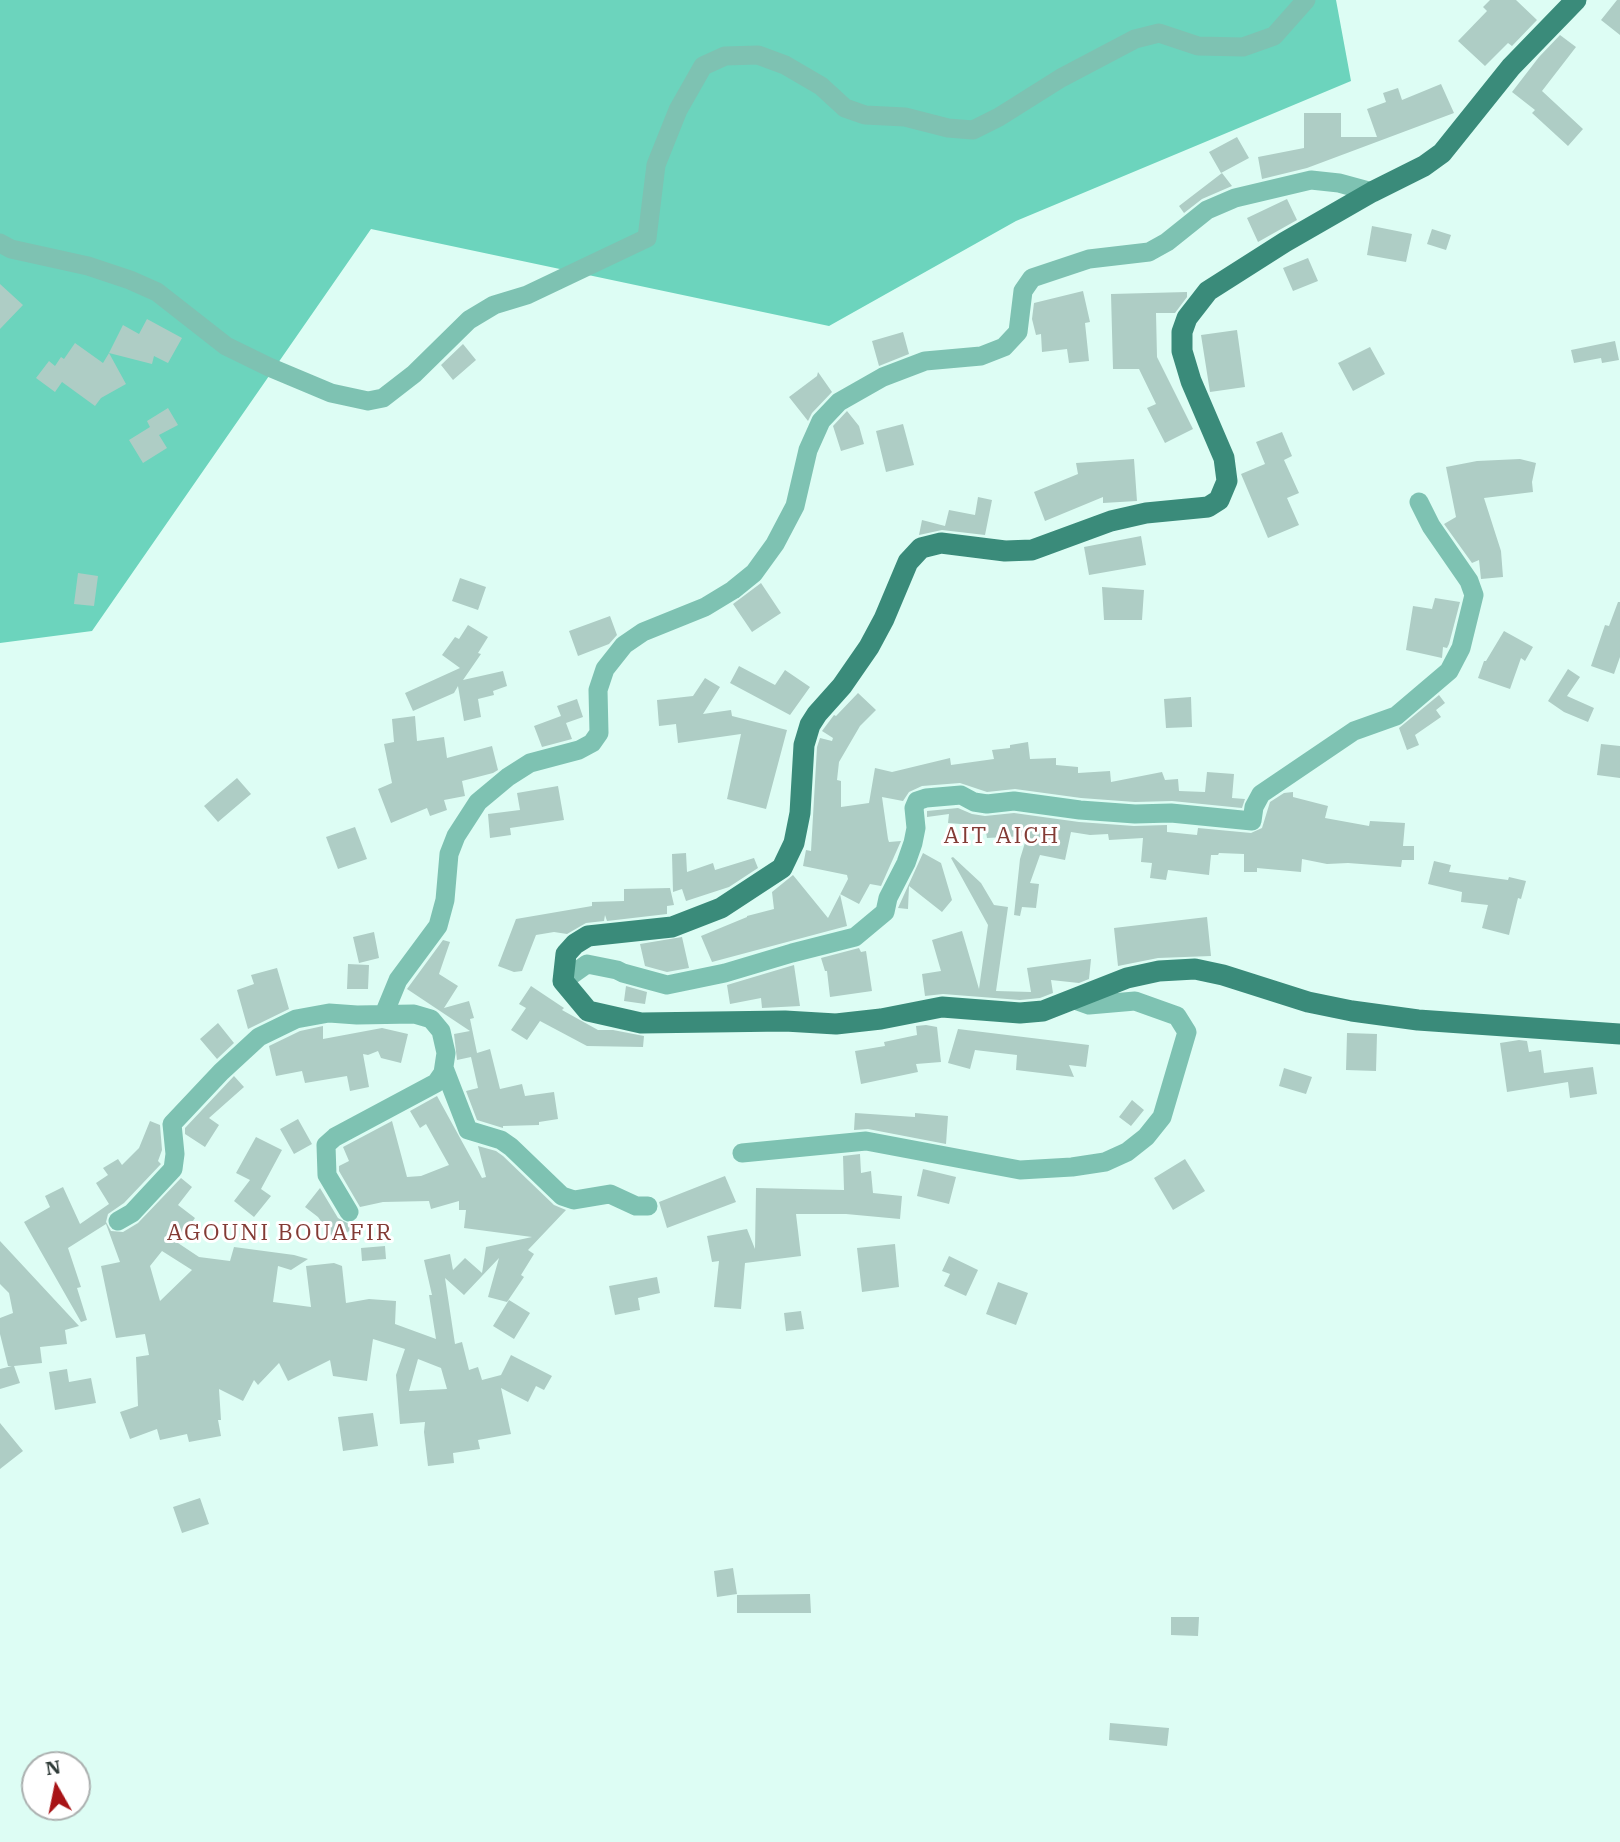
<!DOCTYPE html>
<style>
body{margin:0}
#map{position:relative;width:1620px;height:1842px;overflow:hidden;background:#ddfdf4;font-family:"IBM Plex Serif",serif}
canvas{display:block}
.north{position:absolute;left:21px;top:1751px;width:70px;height:70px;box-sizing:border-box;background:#fff;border:2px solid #abb0af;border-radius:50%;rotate:351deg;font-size:19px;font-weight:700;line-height:28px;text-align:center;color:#2d3936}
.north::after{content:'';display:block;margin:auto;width:24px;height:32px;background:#a81417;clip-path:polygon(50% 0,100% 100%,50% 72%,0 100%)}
</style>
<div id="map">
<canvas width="1620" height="1842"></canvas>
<div class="north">N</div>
</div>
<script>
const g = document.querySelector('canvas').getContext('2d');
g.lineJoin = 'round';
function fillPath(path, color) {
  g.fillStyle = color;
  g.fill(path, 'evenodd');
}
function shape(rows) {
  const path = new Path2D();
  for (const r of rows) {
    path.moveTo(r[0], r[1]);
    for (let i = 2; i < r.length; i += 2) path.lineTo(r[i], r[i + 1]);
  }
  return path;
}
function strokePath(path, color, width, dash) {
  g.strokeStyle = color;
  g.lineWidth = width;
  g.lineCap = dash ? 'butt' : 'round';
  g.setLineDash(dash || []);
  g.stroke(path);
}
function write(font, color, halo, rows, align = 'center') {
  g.font = font + ' "IBM Plex Serif",serif';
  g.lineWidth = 6;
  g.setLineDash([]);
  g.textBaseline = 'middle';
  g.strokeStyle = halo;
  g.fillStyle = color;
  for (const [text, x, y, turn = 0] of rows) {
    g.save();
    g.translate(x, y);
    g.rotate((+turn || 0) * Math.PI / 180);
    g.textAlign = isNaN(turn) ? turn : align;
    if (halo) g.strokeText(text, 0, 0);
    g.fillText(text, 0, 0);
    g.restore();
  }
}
const forest = shape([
 [0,0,1336,0,1351,81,1016,221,829,326,371,229,92,631,0,643]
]);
const building = shape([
 [1490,0,1516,0,1537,20,1512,46,1508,43,1485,66,1458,41,1487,11,1483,7],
 [1617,0,1620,0,1620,35,1601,20],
 [1560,35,1576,47,1542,91,1583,129,1568,146,1532,113,1535,110,1512,92,1539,57],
 [1441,84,1454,113,1307,168,1262,179,1258,157,1304,148,1304,113,1341,113,1341,137,1377,137,1367,109,1386,102,1383,93,1398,88,1402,100],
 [1237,137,1249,158,1221,173,1209,152],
 [1222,173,1232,186,1202,199,1184,213,1179,206],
 [1287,199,1297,220,1258,242,1247,218],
 [1372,226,1412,234,1406,262,1367,255],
 [1432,229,1451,235,1446,250,1427,244],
 [1308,258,1318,281,1293,291,1283,268],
 [0,284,23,305,0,329],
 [1083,291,1090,322,1085,323,1089,361,1069,363,1067,349,1042,352,1041,334,1036,335,1032,319,1034,303],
 [1187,292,1187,297,1175,313,1156,313,1157,357,1193,429,1165,443,1147,408,1156,404,1139,369,1113,369,1111,294],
 [147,319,182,338,168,363,154,356,152,364,109,353,123,325,139,334],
 [1237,330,1245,387,1210,392,1201,335],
 [903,332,909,354,879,366,872,341],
 [1615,341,1619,360,1602,363,1601,358,1574,363,1571,350],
 [75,343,103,363,109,353,126,384,101,398,95,406,62,382,55,392,36,378,49,361,55,366,61,357,64,359],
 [463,344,476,360,453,380,441,365],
 [1370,347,1385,374,1353,391,1338,363],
 [818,372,832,392,812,413,808,421,789,397,817,376],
 [168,408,178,425,159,435,167,448,143,463,129,440,150,427,147,421],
 [847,411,859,426,864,444,841,451,833,426],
 [903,424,914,465,886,472,876,431],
 [1282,432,1292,456,1284,460,1299,493,1287,498,1299,525,1268,538,1241,474,1265,464,1256,442],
 [1134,459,1137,501,1103,503,1103,497,1045,521,1034,492,1078,474,1076,463],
 [1520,459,1536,463,1532,482,1533,492,1484,498,1501,551,1503,577,1481,579,1479,560,1472,563,1444,524,1456,517,1446,467,1477,461],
 [978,497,992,500,985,535,942,530,919,535,922,520,945,526,949,510,975,515],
 [1141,536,1146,565,1089,575,1084,547],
 [78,573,98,576,94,606,74,604],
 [460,578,486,587,478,610,452,601],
 [761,583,781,613,752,632,733,604],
 [1102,587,1144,590,1142,620,1104,620],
 [1435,598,1460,602,1449,644,1447,648,1443,647,1442,658,1406,650,1413,606,1432,609],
 [1618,602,1620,602,1620,657,1614,674,1591,666,1605,625,1609,626],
 [610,616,617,635,609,644,578,656,569,631],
 [468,625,488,637,478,653,481,654,463,680,503,671,507,686,493,691,494,695,478,699,481,717,464,721,458,686,454,693,413,711,405,693,460,668,442,655,455,637,459,639],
 [1504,631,1533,647,1525,661,1521,658,1510,689,1478,678,1484,661,1486,661],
 [739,666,775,685,785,670,810,687,790,715,730,683],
 [1568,669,1580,677,1567,696,1594,708,1588,722,1564,712,1548,701],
 [705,678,720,687,703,714,731,710,732,716,787,730,766,809,727,799,741,734,678,743,676,724,659,726,657,700,693,696],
 [858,693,876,710,860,726,839,762,837,780,841,781,841,807,869,803,875,768,892,772,950,758,951,765,994,759,992,750,1010,748,1010,745,1028,742,1030,759,1056,758,1056,765,1078,767,1078,773,1110,771,1111,782,1162,772,1165,780,1178,779,1179,791,1205,792,1207,772,1234,774,1232,798,1245,799,1242,808,1172,801,1135,802,1081,798,1015,789,987,792,960,783,922,786,909,792,903,801,882,797,888,839,889,842,901,841,881,886,870,884,859,904,840,894,847,926,712,962,701,936,747,917,747,916,774,909,772,892,793,875,828,918,848,879,847,875,803,866,806,850,811,851,817,747,820,738,832,741,833,738,822,731,834,715,836,716],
 [1439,695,1445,703,1436,710,1441,717,1415,735,1419,745,1407,750,1399,728],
 [1191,697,1192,727,1166,728,1164,699],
 [577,699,583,717,566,723,572,739,542,747,534,726,561,716,557,706],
 [415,716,417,741,444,737,447,758,492,746,498,770,493,773,462,781,465,796,444,800,447,810,430,816,427,808,391,823,378,789,392,783,384,744,394,742,392,719],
 [1601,744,1620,746,1620,778,1597,775],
 [237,778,251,794,218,822,204,806],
 [558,786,564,820,510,828,511,835,490,838,488,814,520,810,517,793],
 [1293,792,1293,797,1328,806,1325,818,1369,826,1370,821,1405,823,1403,846,1414,846,1414,860,1402,860,1401,867,1348,863,1327,864,1302,859,1301,872,1257,868,1257,872,1244,872,1244,854,1219,853,1218,855,1211,855,1209,875,1168,870,1166,880,1150,878,1152,863,1141,862,1143,838,1109,840,1108,834,1090,835,1071,832,1065,860,1040,855,1030,883,1039,884,1036,908,1022,907,1020,916,1014,915,1020,859,1027,836,987,838,985,826,948,823,949,814,927,817,927,811,958,808,972,814,985,816,1014,813,1079,822,1134,826,1167,825,1167,832,1197,835,1198,828,1251,833,1262,828,1270,802,1284,793],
 [355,827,367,859,338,869,326,837],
 [686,853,687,872,713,863,715,870,754,858,758,868,729,887,686,901,682,889,673,892,672,854],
 [923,853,941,863,952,900,942,912,909,886,908,909,898,908],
 [953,857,981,883,994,905,1008,907,996,991,1031,992,1027,968,1091,959,1089,979,1079,983,1051,980,1053,993,1040,998,1020,1000,943,994,925,996,922,974,941,971,932,940,962,931,979,989,988,925,951,858],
 [1434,861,1451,865,1449,872,1508,880,1509,877,1526,881,1521,899,1518,898,1509,935,1482,928,1488,905,1461,902,1462,892,1428,884],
 [670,888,674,905,667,906,667,914,607,921,605,915,604,921,586,923,567,934,554,932,536,935,522,971,514,972,498,966,516,919,592,906,592,902,624,901,624,889],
 [1207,917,1211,956,1158,958,1118,966,1114,928],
 [374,932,379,958,359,963,353,937],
 [682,937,689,968,667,972,645,966,640,944],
 [443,940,450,942,439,974,458,986,444,1008,469,1001,474,1018,470,1019,477,1053,490,1049,500,1089,522,1084,525,1096,554,1092,558,1119,539,1122,539,1125,503,1126,503,1128,477,1120,466,1091,478,1088,471,1057,457,1060,454,1034,470,1031,407,989],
 [859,948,861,952,866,951,872,991,830,997,827,971,825,971,821,958],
 [348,964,369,965,368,989,347,989],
 [794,965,800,1006,762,1008,761,998,730,1004,727,985],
 [277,968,289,1009,248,1029,237,990,254,984,251,975],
 [531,986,564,1008,562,1010,598,1030,613,1030,644,1036,643,1047,587,1046,540,1021,527,1040,511,1030,526,1008,519,1004],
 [626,986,647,992,645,1004,624,1001],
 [218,1023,234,1043,217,1059,200,1039],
 [926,1025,937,1027,941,1062,916,1064,918,1072,861,1084,855,1051,885,1046,884,1042,917,1035,916,1026],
 [323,1026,323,1039,382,1028,408,1034,401,1063,381,1058,378,1051,368,1055,363,1054,369,1087,350,1091,347,1076,305,1083,302,1071,276,1076,269,1046,300,1031],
 [958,1029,1089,1045,1086,1067,1069,1065,1074,1077,1016,1070,1017,1055,975,1050,970,1069,948,1063],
 [1347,1033,1377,1034,1376,1071,1346,1070],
 [1519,1040,1527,1041,1529,1052,1541,1050,1544,1073,1593,1067,1597,1094,1570,1098,1568,1082,1507,1092,1500,1043],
 [1284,1068,1312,1077,1306,1094,1279,1086],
 [234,1076,244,1087,209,1118,219,1125,205,1147,185,1134,185,1128],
 [437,1096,482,1178,486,1177,478,1146,496,1151,503,1156,554,1205,566,1210,528,1250,534,1254,521,1275,524,1277,507,1302,488,1297,499,1258,464,1295,445,1278,455,1344,462,1342,469,1370,478,1367,482,1380,501,1375,511,1355,552,1376,544,1390,536,1386,528,1402,501,1388,511,1434,478,1440,480,1449,453,1453,454,1463,428,1466,424,1432,425,1422,400,1424,396,1375,405,1349,373,1339,367,1381,333,1376,330,1360,288,1381,279,1363,258,1385,254,1380,243,1401,219,1389,221,1420,218,1420,221,1436,189,1442,187,1434,160,1440,157,1429,130,1439,120,1412,138,1406,136,1357,149,1355,145,1334,116,1338,101,1266,120,1262,106,1224,68,1248,81,1287,77,1288,87,1320,81,1322,24,1222,50,1207,45,1196,63,1187,80,1224,109,1204,96,1183,108,1175,103,1168,118,1159,122,1165,139,1148,150,1121,160,1125,162,1150,158,1161,161,1164,124,1203,108,1214,106,1222,111,1231,123,1232,138,1223,181,1178,192,1187,178,1205,195,1218,178,1243,199,1257,230,1261,234,1247,294,1255,308,1259,291,1270,278,1266,273,1302,311,1307,306,1266,334,1263,342,1266,346,1303,369,1299,396,1301,395,1324,436,1339,429,1295,432,1295,424,1260,450,1254,453,1270,465,1258,482,1273,486,1247,532,1237,464,1228,466,1210,459,1210,459,1201,431,1209,429,1201,383,1202,360,1207,339,1171,339,1166,349,1161,343,1147,392,1121,407,1177,421,1176,449,1165,426,1124,420,1128,410,1111],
 [162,1251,192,1270,160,1301,150,1266],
 [418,1359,441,1368,447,1389,409,1391],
 [1132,1100,1144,1110,1131,1126,1119,1117],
 [855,1113,915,1117,915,1113,948,1116,946,1144,868,1129,854,1130],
 [298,1119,312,1144,294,1154,280,1129],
 [256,1137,282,1150,261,1189,271,1196,254,1217,234,1201,250,1180,236,1173],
 [860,1154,861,1173,871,1171,873,1193,902,1196,900,1219,846,1214,796,1214,801,1256,745,1263,741,1309,714,1307,719,1261,712,1262,707,1236,747,1229,755,1249,756,1188,844,1190,843,1156],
 [1185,1159,1205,1191,1173,1210,1154,1178],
 [923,1169,956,1177,949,1204,917,1196],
 [725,1176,736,1202,667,1228,659,1202],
 [320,1188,338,1218,349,1224,352,1229,335,1241,318,1217,305,1207],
 [0,1241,79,1326,65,1330,67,1344,40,1347,42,1363,14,1366,20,1383,0,1389,0,1369,12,1366,8,1366,0,1334,0,1318,13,1313,9,1293,0,1284],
 [895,1244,899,1287,862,1292,857,1248],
 [385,1246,386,1259,362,1261,361,1248],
 [949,1256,978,1270,966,1296,944,1286,950,1274,942,1271],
 [657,1277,660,1293,638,1298,640,1310,615,1315,609,1286],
 [998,1282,1028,1293,1016,1325,986,1314],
 [509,1300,530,1313,514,1339,493,1326],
 [801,1311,804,1329,786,1331,784,1313],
 [67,1369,69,1382,91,1378,96,1403,55,1410,49,1372],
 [373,1413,378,1446,343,1451,338,1417],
 [0,1423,23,1451,0,1469],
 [200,1498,209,1524,182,1533,173,1507],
 [733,1568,737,1594,717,1597,714,1571],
 [810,1594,811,1613,737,1613,737,1595],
 [1171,1617,1199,1617,1198,1636,1171,1635],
 [1110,1723,1169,1728,1167,1746,1109,1740]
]);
const minor = shape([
 [0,243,11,249,88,266,130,280,157,292,226,346,269,367,331,393,368,401,383,398,414,374,469,320,494,305,527,295,647,238,656,165,678,110,703,66,725,56,758,55,785,65,821,86,845,108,865,115,905,117,948,128,973,130,999,117,1061,78,1135,39,1159,33,1198,46,1243,47,1274,36,1306,0],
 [563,981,587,964,617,970,623,973,667,985,725,973,792,953,855,937,885,912,888,898,906,863,913,843,916,828,914,808,917,801,926,798,961,795,974,802,987,804,1014,801,1080,810,1135,814,1171,813,1252,821,1254,807,1261,794,1354,731,1396,716,1449,671,1461,648,1474,595,1469,581,1431,526,1419,502],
 [384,1014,398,980,438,926,445,900,449,854,456,836,478,802,508,777,530,763,579,750,592,743,599,733,598,690,605,669,624,645,643,632,705,607,733,590,754,573,775,544,795,506,808,450,821,421,839,402,883,377,925,361,981,356,1004,347,1018,332,1023,291,1032,278,1089,259,1149,252,1167,242,1207,210,1235,198,1311,180,1339,183,1372,192],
 [444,1068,468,1130,501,1140,511,1147,562,1196,574,1200,610,1194,636,1206,648,1206],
 [742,1153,866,1141,1020,1170,1072,1167,1105,1162,1127,1152,1146,1137,1162,1117,1187,1032,1177,1016,1135,1001,1089,1005,1075,1000],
 [118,1221,132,1213,173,1169,175,1154,172,1124,221,1072,259,1037,296,1019,329,1013,357,1015,414,1014,431,1019,441,1031,446,1053,443,1073,436,1083,335,1137,326,1145,327,1175,349,1212]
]);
const major = shape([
 [1576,0,1511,67,1442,153,1424,166,1372,192,1285,242,1208,291,1187,318,1182,332,1182,351,1191,381,1224,458,1227,481,1219,500,1208,507,1146,513,1111,521,1032,550,1005,551,941,543,921,548,908,562,884,619,869,647,842,686,817,714,810,725,804,745,800,813,794,843,782,868,721,908,672,927,588,936,575,944,566,954,563,981,588,1011,641,1023,785,1021,836,1024,881,1019,942,1007,1020,1013,1043,1011,1127,978,1159,971,1195,969,1223,975,1308,1002,1352,1011,1418,1020,1620,1034]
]);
const quarterNames = [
 ["AIT AICH",1002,836],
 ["AGOUNI BOUAFIR",280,1233]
];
fillPath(forest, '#6cd4bd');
fillPath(building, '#aecdc5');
strokePath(minor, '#7ec2b2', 19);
strokePath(major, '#3a8b7a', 21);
g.letterSpacing = '2px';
write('23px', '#833b35', '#fff', quarterNames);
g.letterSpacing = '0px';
</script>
